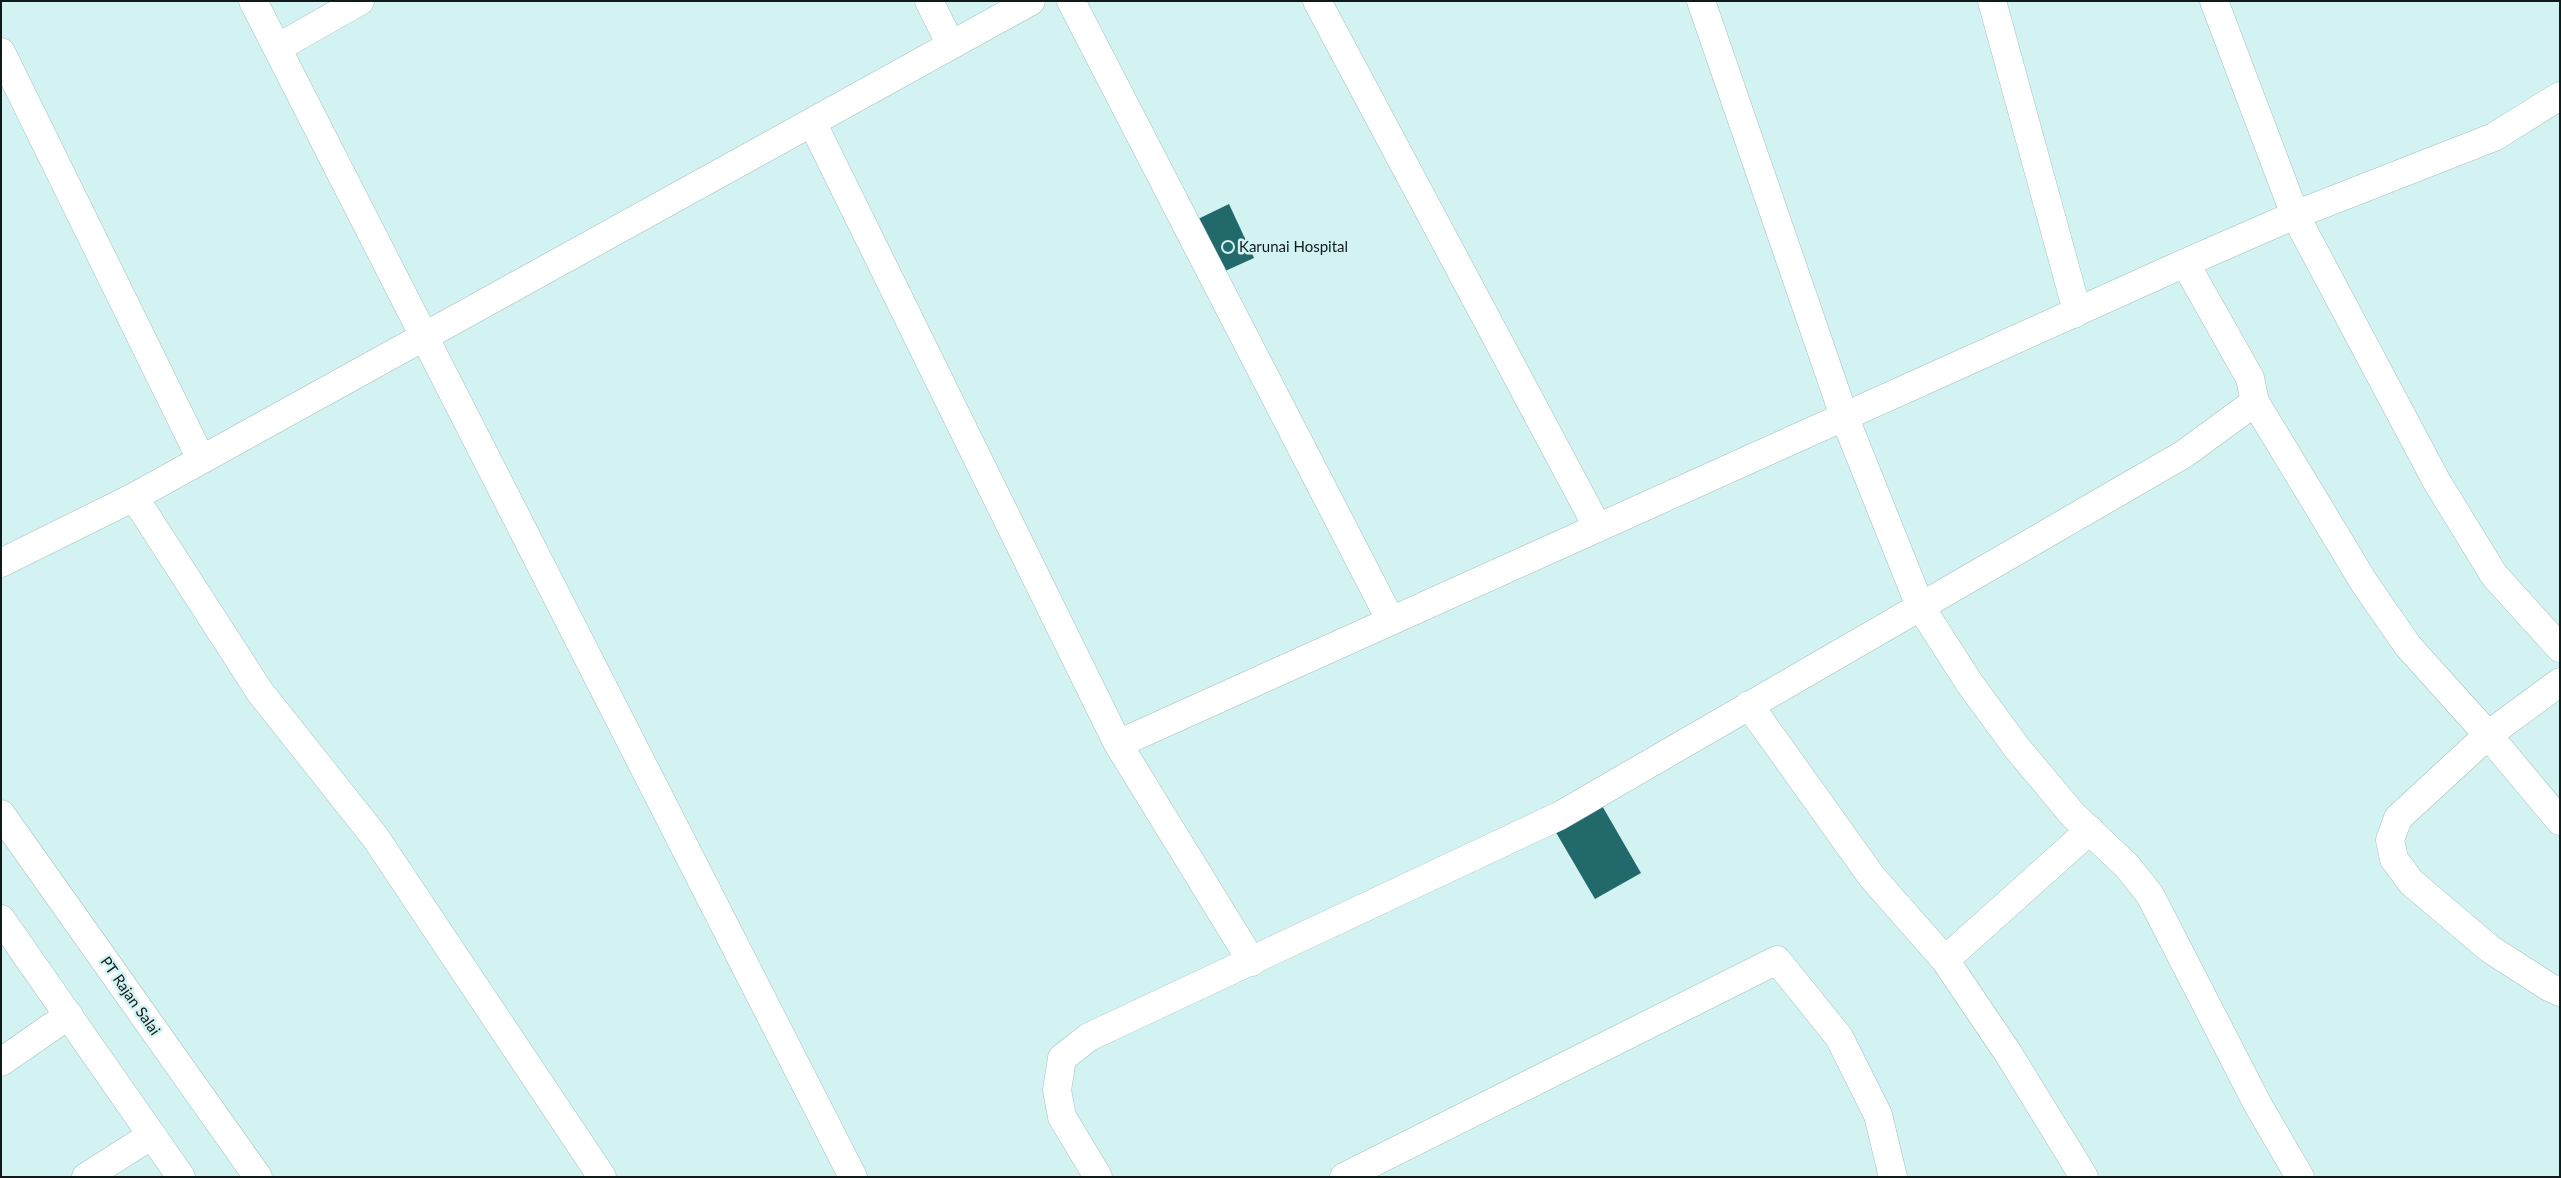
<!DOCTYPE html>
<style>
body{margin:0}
#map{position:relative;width:2561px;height:1178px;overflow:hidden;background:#d3f2f2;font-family:Lato,sans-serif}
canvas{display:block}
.frame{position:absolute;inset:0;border:2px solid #0f1a1a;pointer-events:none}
</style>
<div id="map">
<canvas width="2561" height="1178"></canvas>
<div class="frame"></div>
</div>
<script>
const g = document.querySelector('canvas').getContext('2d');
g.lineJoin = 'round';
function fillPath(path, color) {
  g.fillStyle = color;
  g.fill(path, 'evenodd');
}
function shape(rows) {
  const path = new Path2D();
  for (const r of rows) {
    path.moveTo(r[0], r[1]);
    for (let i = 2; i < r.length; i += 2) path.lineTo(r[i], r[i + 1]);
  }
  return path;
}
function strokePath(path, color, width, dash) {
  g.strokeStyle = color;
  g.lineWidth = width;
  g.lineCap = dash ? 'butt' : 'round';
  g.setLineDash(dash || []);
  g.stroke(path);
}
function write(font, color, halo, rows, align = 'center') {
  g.font = font + ' Lato,sans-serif';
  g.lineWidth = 5;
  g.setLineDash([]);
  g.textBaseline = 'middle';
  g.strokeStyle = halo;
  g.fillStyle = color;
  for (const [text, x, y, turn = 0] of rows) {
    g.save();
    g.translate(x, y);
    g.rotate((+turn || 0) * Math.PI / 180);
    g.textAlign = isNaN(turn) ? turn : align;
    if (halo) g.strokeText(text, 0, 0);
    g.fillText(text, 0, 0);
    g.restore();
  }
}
const building = shape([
 [1229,204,1254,258,1223,272,1198,219],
 [1597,797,1641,873,1595,899,1551,824]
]);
const minor = shape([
 [253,1,853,1177],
 [929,1,951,45],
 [1071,1,1391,621],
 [1317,1,1598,528],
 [1701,1,1844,416,1920,606,1970,684,2017,748,2073,815,2127,866,2150,895,2258,1105,2300,1177],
 [1992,1,2077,311,2074,314],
 [2214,1,2295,215,2437,482,2494,575,2560,648],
 [277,48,360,1],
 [1,52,201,459],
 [812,122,1118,744,1252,962],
 [2255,402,2365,584,2408,646,2488,735,2560,821],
 [134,497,260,692,375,837,602,1177],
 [1,563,134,497,1031,1],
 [2560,682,2488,735,2398,818,2390,840,2394,859,2411,882,2490,949,2549,987,2560,992],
 [1749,705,1872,877,1945,960,2008,1053,2084,1177],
 [1118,744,2185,263,2295,215,2494,137,2560,96],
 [1945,960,2090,830],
 [1,1062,69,1015],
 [86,1177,152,1135],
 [1098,1177,1062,1117,1057,1090,1062,1058,1089,1037,1559,816,2184,454,2255,402,2250,378,2185,263],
 [1344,1177,1777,960,1839,1037,1878,1115,1893,1177]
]);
const major = shape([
 [1,814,258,1177],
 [1,919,181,1177]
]);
const markers = [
 [1228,247,6,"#206c6e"]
];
const poiNames = [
 ["Karunai Hospital",1239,247]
];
const streetNames = [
 ["PT Rajan Salai",130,996,55]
];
fillPath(building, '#21696a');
strokePath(minor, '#a3c0c0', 29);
strokePath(major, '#a3c0c0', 29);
strokePath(minor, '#fff', 28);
strokePath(major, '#fff', 28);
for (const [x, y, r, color] of markers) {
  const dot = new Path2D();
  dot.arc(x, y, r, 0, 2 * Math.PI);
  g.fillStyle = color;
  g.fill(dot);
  strokePath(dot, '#d3f2f2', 2);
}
write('15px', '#0f1a1a', '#d3f2f2', poiNames, 'left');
write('15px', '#0f1a1a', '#d3f2f2', streetNames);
</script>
